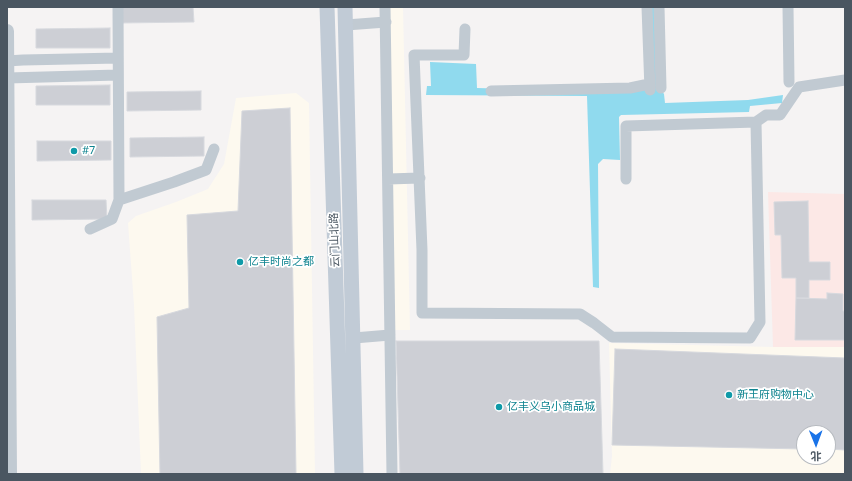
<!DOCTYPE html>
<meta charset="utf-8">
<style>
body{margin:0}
#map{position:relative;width:852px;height:481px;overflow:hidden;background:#f5f3f3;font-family:"Noto Sans","Noto Sans SC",sans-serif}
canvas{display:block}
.frame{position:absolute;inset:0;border:8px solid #4a5661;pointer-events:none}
.north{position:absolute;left:796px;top:425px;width:40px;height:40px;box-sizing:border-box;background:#fff;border:1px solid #b7bbc0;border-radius:50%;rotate:179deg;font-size:11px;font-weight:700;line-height:16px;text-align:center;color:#4a5661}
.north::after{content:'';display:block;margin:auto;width:14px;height:18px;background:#1a73e8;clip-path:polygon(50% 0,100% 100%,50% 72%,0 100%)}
</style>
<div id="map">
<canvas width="852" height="481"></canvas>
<div class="frame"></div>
<div class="north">北</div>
</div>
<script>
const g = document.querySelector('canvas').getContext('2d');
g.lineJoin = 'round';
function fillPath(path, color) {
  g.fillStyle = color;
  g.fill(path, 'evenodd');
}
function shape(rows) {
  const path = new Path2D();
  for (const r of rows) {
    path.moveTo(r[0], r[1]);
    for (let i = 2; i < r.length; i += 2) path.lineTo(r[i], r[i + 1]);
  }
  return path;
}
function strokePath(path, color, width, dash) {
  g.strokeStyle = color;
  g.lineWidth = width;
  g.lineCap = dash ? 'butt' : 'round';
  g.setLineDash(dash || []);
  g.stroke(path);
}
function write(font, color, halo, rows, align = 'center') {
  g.font = font + ' "Noto Sans","Noto Sans SC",sans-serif';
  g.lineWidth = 3.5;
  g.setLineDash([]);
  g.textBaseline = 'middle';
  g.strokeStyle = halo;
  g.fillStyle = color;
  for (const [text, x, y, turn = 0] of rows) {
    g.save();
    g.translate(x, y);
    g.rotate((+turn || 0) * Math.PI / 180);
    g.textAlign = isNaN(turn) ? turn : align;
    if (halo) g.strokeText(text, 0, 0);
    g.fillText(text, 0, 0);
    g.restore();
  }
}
const commercial = shape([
 [388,7,403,7,410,330,395,330],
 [296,93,309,103,315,474,141,474,134,305,128,223,136,216,176,202,208,189,224,164,236,98],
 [609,343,773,347,845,347,845,474,610,474,612,456],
 [804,433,828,433,828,457,804,457]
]);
const medical = shape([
 [768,192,845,194,845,347,773,347]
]);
const water = shape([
 [651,7,655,7,657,84,664,94,665,103,748,100,783,95,782,103,750,106,749,112,621,115,619,117,620,160,603,159,598,164,599,288,593,287,587,96,426,95,427,86,431,86,430,62,476,64,477,88,635,92,653,87]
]);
const building = shape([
 [119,7,193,7,194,22,120,23,119,7],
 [110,28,110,48,36,48,36,29,110,28],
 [110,85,110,105,36,105,36,86,110,85],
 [201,91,201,110,127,111,127,92,201,91],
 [290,108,296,474,160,474,157,317,189,308,187,215,238,211,242,111,290,108],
 [204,137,204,156,130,157,130,138,204,137],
 [37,141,111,141,111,160,37,161,37,141],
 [32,200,106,200,107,219,32,220,32,200],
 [808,201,809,262,830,262,830,280,809,280,809,298,796,298,796,278,782,278,781,235,775,235,774,202,808,201],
 [827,293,843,294,843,311,845,311,845,340,795,340,796,298,827,299,827,293],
 [396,341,599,341,603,474,400,474,396,341],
 [615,349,845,358,845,450,828,449,828,433,804,433,804,449,612,445,615,349]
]);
const minor = shape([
 [118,7,119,200],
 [385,7,392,474],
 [647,7,650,90],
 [659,7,661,88],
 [788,7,789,82],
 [346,25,386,22],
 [465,29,464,55,414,55,422,250,422,313,580,314,594,323,612,337,750,338,760,322,756,122],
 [7,61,23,60,118,58],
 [7,78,118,75],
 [491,91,630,88,649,84],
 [388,179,420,178],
 [626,179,626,126,756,122,766,115,780,115,799,87,845,80],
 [90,229,112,219,119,200,174,182,206,170,214,149],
 [354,338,390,335]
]);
const tertiary = shape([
 [7,31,10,474]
]);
const secondary = shape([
 [327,7,342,474],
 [345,7,356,474]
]);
const markers = [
 [74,151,4,"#0f9aa8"],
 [240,262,4,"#0f9aa8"],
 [729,395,4,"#0f9aa8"],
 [499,407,4,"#0f9aa8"]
];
const cultureNames = [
 ["#7",82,151],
 ["亿丰时尚之都",248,262],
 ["新王府购物中心",737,395],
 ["亿丰义乌小商品城",507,407]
];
const streetNames = [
 ["云门山北路",335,240,-92]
];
fillPath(commercial, '#fdf9ef');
fillPath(medical, '#fce8e6');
fillPath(water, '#90daee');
fillPath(building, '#cdcfd5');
strokePath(building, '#d7d9de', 1);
strokePath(minor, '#c1cad2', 11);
strokePath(tertiary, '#c1cad2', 14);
strokePath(secondary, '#c1cbd6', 15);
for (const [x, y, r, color] of markers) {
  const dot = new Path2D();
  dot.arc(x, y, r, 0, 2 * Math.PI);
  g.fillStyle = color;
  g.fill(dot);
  strokePath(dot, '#fff', 1.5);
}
write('11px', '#0d838f', '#fff', cultureNames, 'left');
write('11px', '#4a5661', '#fff', streetNames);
</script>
